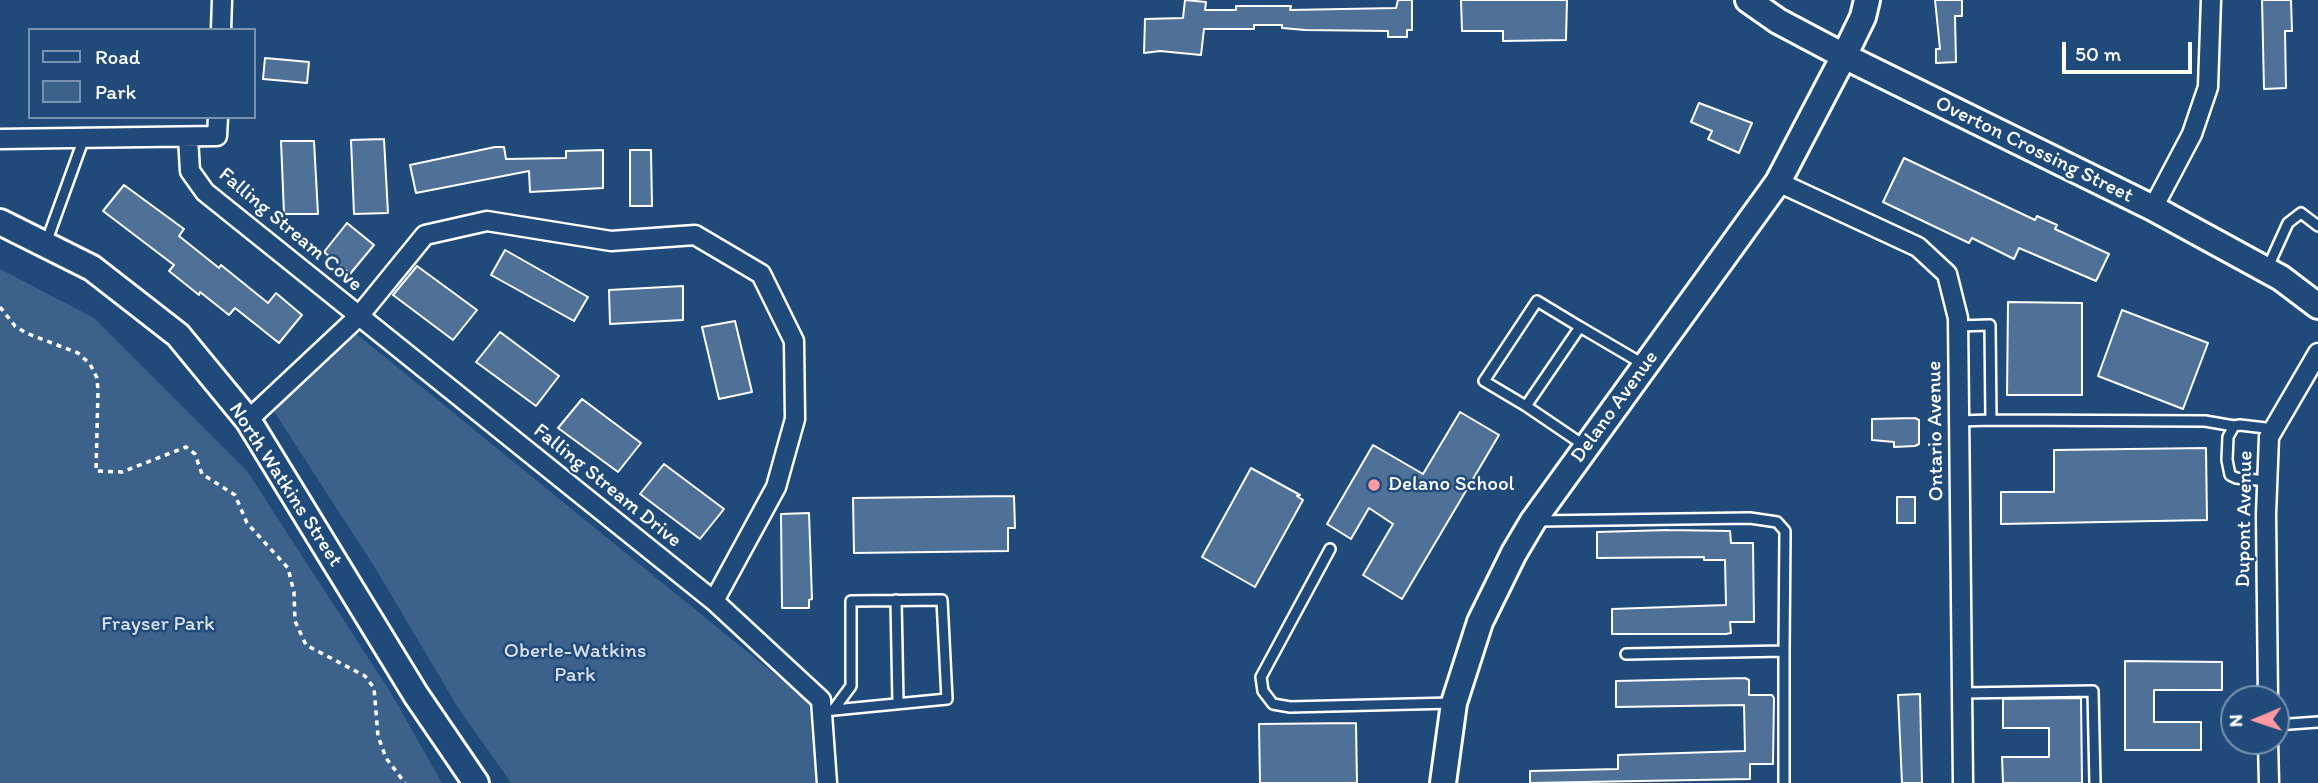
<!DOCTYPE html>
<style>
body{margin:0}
#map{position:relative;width:2318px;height:783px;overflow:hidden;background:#1f4a7a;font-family:Itim,sans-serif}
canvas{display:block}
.legend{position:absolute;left:28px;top:28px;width:228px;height:91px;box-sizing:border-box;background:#1f4a7a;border:2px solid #7992af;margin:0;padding:9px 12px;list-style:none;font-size:21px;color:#fff}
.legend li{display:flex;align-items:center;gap:14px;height:35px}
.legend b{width:35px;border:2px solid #7992af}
.north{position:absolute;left:2220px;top:685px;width:70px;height:70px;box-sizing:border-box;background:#1f4a7a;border:2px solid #7992af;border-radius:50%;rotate:268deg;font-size:19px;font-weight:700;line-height:28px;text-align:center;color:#fff}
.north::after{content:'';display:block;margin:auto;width:24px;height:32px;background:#ff9aa2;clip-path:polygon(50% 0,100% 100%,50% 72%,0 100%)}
.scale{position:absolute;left:2062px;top:42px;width:130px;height:32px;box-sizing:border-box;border:4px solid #fff;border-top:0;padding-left:9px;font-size:21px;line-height:24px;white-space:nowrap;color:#fff;-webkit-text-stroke:5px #1f4a7a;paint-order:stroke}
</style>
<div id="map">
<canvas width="2318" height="783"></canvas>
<ul class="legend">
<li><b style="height:9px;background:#1f4a7a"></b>Road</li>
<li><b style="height:19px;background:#3c618b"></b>Park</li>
</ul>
<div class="north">N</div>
<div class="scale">50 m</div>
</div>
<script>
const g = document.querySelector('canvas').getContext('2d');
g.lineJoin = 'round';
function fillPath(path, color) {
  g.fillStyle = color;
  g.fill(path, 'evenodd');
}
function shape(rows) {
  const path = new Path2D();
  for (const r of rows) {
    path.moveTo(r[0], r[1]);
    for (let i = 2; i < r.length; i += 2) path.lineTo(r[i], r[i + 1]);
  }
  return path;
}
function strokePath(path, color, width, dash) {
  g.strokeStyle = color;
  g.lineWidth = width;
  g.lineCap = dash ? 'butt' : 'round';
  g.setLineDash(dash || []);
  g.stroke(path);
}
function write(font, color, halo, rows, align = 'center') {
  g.font = font + ' Itim,sans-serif';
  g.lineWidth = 5;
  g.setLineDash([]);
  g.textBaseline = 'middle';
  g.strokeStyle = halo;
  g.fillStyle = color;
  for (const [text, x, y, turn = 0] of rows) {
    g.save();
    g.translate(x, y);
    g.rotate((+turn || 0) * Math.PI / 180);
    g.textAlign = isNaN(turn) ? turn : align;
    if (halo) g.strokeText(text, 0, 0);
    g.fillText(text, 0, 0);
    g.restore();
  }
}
const green = shape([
 [0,269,94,318,247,471,391,693,442,783,0,783],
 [354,332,809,702,815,783,511,783,457,706,377,571,273,410]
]);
const building = shape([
 [1185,0,1206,2,1205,10,1236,10,1236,6,1291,6,1290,10,1396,8,1398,0,1412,0,1412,30,1407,30,1407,37,1388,37,1388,31,1305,30,1282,28,1282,25,1254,25,1254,29,1204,29,1201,55,1160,51,1144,53,1145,19,1183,18,1185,0],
 [1461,0,1567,0,1566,40,1503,41,1503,31,1462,31,1461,0],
 [1935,0,1962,0,1962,16,1955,16,1956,62,1936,63,1936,49,1940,49,1935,0],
 [2262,0,2291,0,2292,31,2285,31,2286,88,2264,89,2262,0],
 [265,58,309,62,307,83,263,79,265,58],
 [1699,103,1752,123,1739,153,1708,139,1712,131,1691,122,1699,103],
 [384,139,388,213,354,214,351,140,384,139],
 [281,141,314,141,318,214,284,214,281,141],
 [495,147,504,147,506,159,566,158,566,151,603,150,603,188,530,192,529,171,416,193,410,165,495,147],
 [630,150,651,150,652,206,630,206,630,150],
 [1904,158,2035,220,2037,216,2057,225,2055,229,2109,254,2096,281,2019,248,2014,259,1972,238,1969,243,1883,202,1904,158],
 [124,185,184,229,179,236,219,268,221,265,268,303,276,293,302,315,279,343,235,308,229,315,200,292,199,295,169,271,174,265,103,211,124,185],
 [347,223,374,245,350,274,324,252,347,223],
 [505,250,588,297,574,321,491,275,505,250],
 [417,266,477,310,453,340,393,295,417,266],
 [683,286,683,320,610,324,609,290,683,286],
 [2008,302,2082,303,2082,395,2007,395,2008,302],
 [2122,310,2208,343,2183,409,2098,376,2122,310],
 [735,321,752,392,719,399,702,327,735,321],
 [500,332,559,376,536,406,476,362,500,332],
 [582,399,641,443,618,472,558,428,582,399],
 [1460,412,1499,435,1402,599,1363,575,1393,524,1369,508,1351,539,1327,524,1373,445,1423,474,1460,412],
 [1915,418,1919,420,1919,444,1915,446,1894,447,1894,442,1872,440,1872,419,1915,418],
 [2206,448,2207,520,2001,524,2001,492,2054,492,2054,450,2206,448],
 [664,464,724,509,700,539,640,494,664,464],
 [1251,468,1300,495,1297,496,1303,500,1255,587,1202,557,1251,468],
 [1014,496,1015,528,1008,528,1008,551,854,553,853,498,1014,496],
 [1897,497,1915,497,1915,523,1897,523,1897,497],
 [809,513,812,599,809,600,809,608,782,608,781,514,809,513],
 [1668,530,1730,531,1731,543,1753,543,1754,622,1730,622,1731,633,1726,634,1612,634,1612,609,1726,605,1725,560,1704,560,1704,557,1597,558,1597,532,1668,530],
 [2125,661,2222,662,2222,690,2154,690,2154,722,2201,722,2201,750,2125,750,2125,661],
 [1745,678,1749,680,1749,695,1772,695,1774,698,1773,764,1750,764,1750,779,1530,783,1530,771,1618,769,1618,755,1745,751,1744,705,1616,707,1616,681,1745,678],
 [1920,694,1922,783,1902,783,1898,695,1920,694],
 [2081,698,2082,783,2003,783,2002,757,2049,757,2049,728,2003,728,2003,699,2081,698],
 [1356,723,1357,783,1260,783,1259,724,1356,723]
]);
const path = shape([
 [0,307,15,326,26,333,78,353,90,364,97,378,98,391,96,471,122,472,186,447,195,454,202,474,235,495,247,523,288,568,294,592,295,621,306,645,365,676,374,688,378,736,386,758,405,783]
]);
const lane = shape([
 [46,243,84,138],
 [2268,267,2288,223,2301,213,2318,226],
 [1958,326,1990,325,1991,420,1959,421],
 [1526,406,1484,381,1537,301,1580,327],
 [1991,420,2205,421,2234,426],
 [1585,446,1526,406,1580,327,1643,364],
 [2267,481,2236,478,2230,475,2227,460,2228,437,2234,426,2240,425,2274,429],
 [1538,521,1750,518,1777,522,1785,531,1784,651,1626,654],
 [1330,549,1261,677,1263,691,1273,704,1290,707,1452,703],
 [896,600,898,703],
 [1784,651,1784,783],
 [1962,693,2093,691,2095,783],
 [824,711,947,699,942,600,851,601,851,686,834,709],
 [2276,725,2318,722]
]);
const street = shape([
 [221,30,222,0],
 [188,137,190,171,205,192,714,601,821,700,827,783],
 [0,139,217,136,218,117],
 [1778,182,1918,247,1947,274,1958,318,1963,783],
 [2153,208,2192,134,2208,87,2211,0],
 [248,420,359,316,425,235,487,221,611,241,695,235,761,274,794,341,795,419,776,487,714,601],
 [2268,699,2266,514,2269,437,2318,353],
 [2268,741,2269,783]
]);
const secondary = shape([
 [1748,0,1778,21,1844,56,2153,208,2281,278,2318,306],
 [0,222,92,268,178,335,248,420,416,695,476,783],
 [1443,783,1454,703,1480,622,1514,553,1533,521,1778,182,1844,56,1863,17,1867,0]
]);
const markers = [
 [1374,485,7,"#ff9aa2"]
];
const streetNames = [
 ["Overton Crossing Street",2034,150,26],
 ["Falling Stream Cove",290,230,40],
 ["Delano Avenue",1615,407,-54],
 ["Ontario Avenue",1936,431,-91],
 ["North Watkins Street",285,485,57],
 ["Falling Stream Drive",607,486,39],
 ["Dupont Avenue",2245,519,-89]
];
const poiNames = [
 ["Delano School",1388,485]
];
const parkNames = [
 ["Frayser Park",158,625],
 ["Oberle-Watkins",575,652],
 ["Park",575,676]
];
fillPath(green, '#3c618b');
fillPath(building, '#507197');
strokePath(building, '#fff', 2);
strokePath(lane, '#fff', 14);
strokePath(street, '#fff', 23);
strokePath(secondary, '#fff', 30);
strokePath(path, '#fff', 3.5, [5, 5]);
strokePath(lane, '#1f4a7a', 9);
strokePath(street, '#1f4a7a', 18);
strokePath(secondary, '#1f4a7a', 24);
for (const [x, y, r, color] of markers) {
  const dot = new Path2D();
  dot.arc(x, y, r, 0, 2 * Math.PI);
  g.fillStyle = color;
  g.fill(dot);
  strokePath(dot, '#1f4a7a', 2.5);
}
write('21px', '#fff', '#1f4a7a', streetNames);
write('21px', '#fff', '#1f4a7a', poiNames, 'left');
write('21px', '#d8dfe8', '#1f4a7a', parkNames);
</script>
